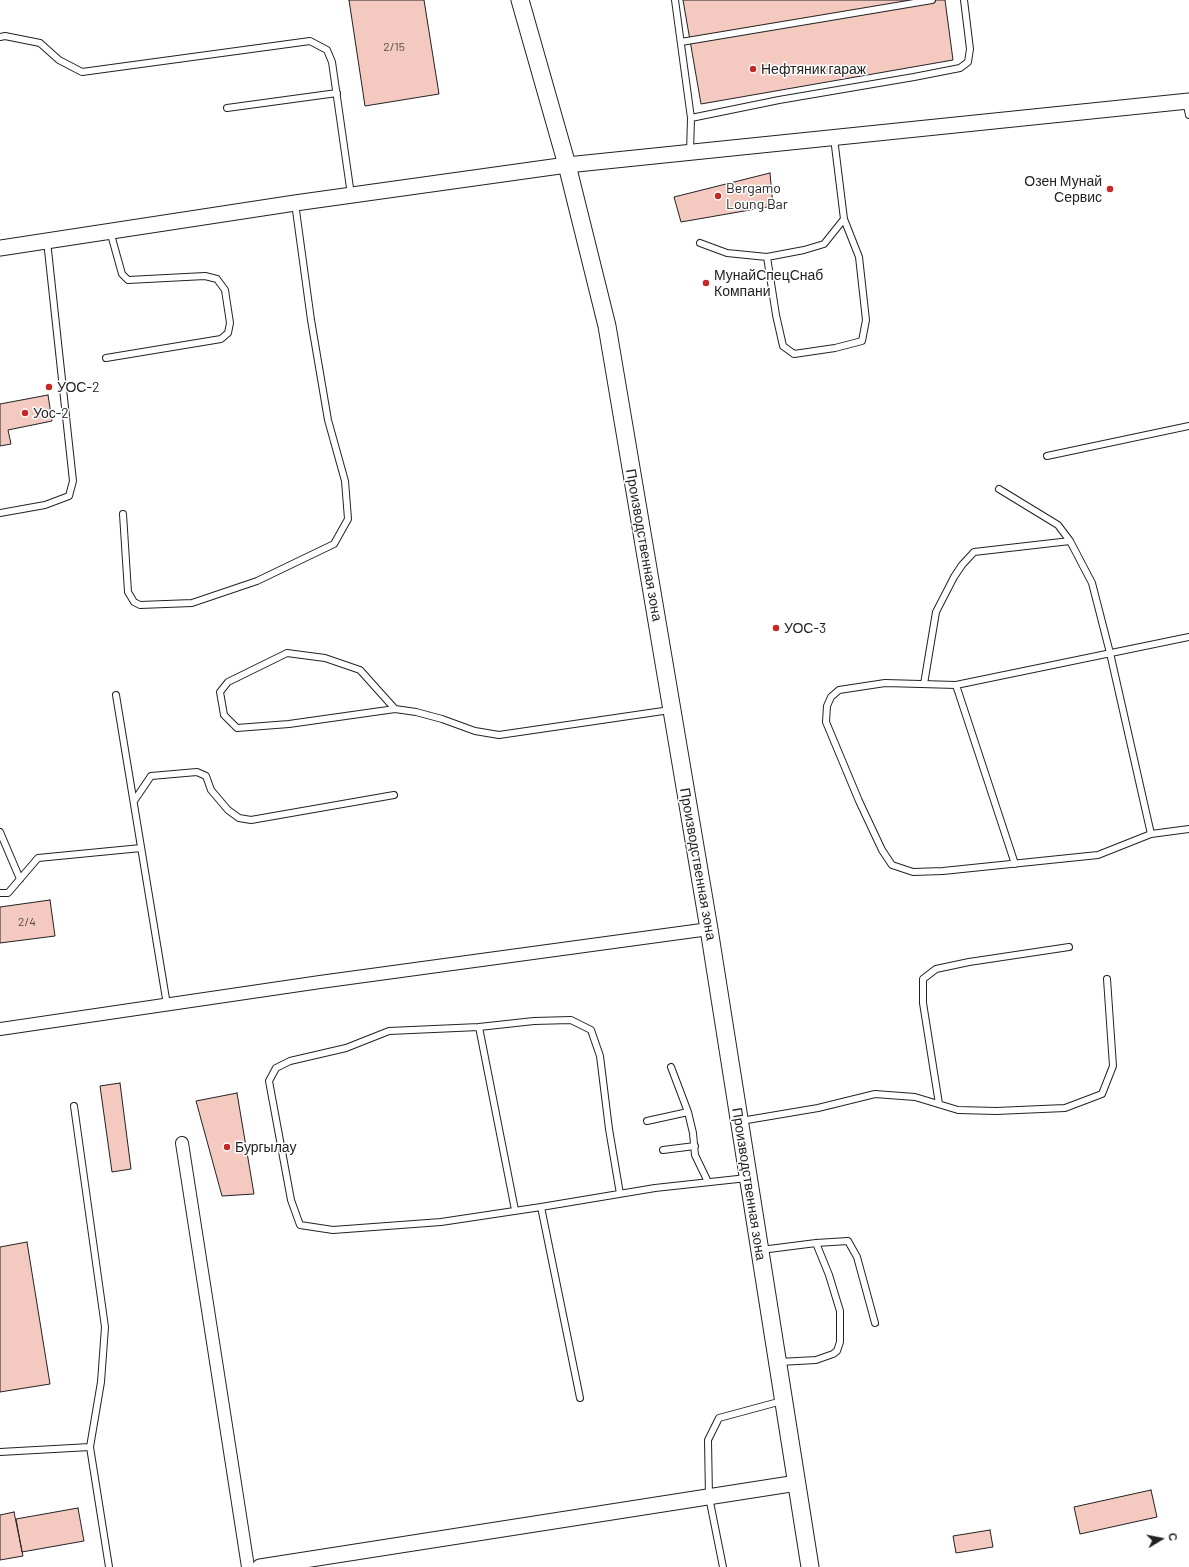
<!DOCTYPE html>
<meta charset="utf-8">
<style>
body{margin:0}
#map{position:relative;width:1189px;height:1567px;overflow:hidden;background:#fff;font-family:Barlow,sans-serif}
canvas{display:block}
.north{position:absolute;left:1141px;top:1519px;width:40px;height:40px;-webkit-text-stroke:3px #fff;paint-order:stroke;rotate:80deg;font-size:11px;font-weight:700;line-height:16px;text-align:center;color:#222}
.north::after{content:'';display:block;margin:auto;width:14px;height:18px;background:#222;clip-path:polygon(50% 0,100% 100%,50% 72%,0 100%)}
</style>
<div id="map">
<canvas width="1189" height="1567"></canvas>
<div class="north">С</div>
</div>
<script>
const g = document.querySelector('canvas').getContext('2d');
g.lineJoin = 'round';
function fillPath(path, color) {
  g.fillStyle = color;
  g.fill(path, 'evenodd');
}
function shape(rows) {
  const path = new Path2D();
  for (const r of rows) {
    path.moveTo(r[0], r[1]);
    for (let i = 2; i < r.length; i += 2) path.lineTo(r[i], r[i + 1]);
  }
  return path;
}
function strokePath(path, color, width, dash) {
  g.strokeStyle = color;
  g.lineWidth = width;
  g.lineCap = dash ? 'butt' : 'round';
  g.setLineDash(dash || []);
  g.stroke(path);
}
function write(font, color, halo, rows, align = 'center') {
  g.font = font + ' Barlow,sans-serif';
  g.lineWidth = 3;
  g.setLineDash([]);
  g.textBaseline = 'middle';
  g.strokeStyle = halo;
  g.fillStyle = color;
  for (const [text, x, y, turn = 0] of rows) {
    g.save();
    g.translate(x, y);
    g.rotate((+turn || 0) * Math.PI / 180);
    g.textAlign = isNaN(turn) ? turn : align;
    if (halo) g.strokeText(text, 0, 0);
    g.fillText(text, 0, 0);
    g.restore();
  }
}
const building = shape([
 [349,0,424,0,439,94,365,106,349,0],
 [683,0,945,0,953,60,701,104,683,0],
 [770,173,773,206,681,222,674,197,770,173],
 [48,395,52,421,8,430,11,444,0,446,0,404,48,395],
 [50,900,55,936,0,943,0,907,50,900],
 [120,1083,131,1169,112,1172,100,1086,120,1083],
 [237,1093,254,1194,222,1196,196,1101,237,1093],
 [27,1242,50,1384,0,1392,0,1247,27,1242],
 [1151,1490,1157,1517,1080,1534,1074,1507,1151,1490],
 [78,1508,84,1541,22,1552,16,1519,78,1508],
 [14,1512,23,1556,0,1560,0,1515,14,1512],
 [990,1530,993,1547,956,1553,953,1536,990,1530]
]);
const service = shape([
 [675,0,691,118,690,153],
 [0,37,5,36,40,43,59,60,82,72,310,41,327,50,332,62,351,195],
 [681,42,932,0],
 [1186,101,1189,115],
 [227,108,337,93],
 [691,118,779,100,914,77,960,68,968,62,970,49,964,0],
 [700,243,727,253,767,257,804,250,824,244,844,219],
 [767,257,776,315,783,346,794,354,835,348,862,341,866,320,859,257,844,219,834,138],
 [106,358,221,339,228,333,230,323,225,290,217,279,205,276,128,280,122,274,110,231],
 [1047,456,1189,426],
 [999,489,1058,525,1070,541,1092,583,1110,653,1151,834],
 [0,513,45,505,69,496,73,481,47,241],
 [123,514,128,592,134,602,140,605,192,603,257,581,334,544,348,519,345,481,328,420,311,320,295,203],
 [1189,637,956,685,885,683,839,690,831,697,827,706,826,722,859,801,882,850,892,865,913,872,943,871,1098,855,1151,834,1189,829],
 [924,684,936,612,954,577,962,565,974,552,1070,541],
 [956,685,1015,864],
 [116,695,167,1005],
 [395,709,360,670,325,658,287,653,228,682,220,692,224,715,237,728,289,724,395,709,416,712,442,719,475,731,499,735,670,710],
 [134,801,151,776,197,772,206,776,211,790,228,810,239,818,251,820,394,795],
 [0,832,20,879],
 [0,893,8,893,38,858,141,848],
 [479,1027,515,1210],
 [671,1067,688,1112,693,1133,695,1155,708,1182],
 [939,1104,923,1003,923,979,936,969,969,962,1069,947],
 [74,1106,105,1327,101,1382,90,1447,109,1567],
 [647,1121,688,1112],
 [741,1121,818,1108,875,1094,915,1097,958,1110,996,1111,1065,1108,1102,1094,1113,1066,1107,979],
 [663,1150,695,1146],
 [620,1194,609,1129,600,1056,591,1030,571,1020,534,1021,479,1027,389,1031,346,1048,290,1061,276,1068,269,1081,291,1200,300,1225,333,1230,441,1222,541,1207,655,1188,747,1178],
 [541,1207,580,1398],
 [761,1250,816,1243,848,1241,857,1257,875,1323],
 [779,1362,816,1360,833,1354,837,1351,840,1342,840,1311,829,1275,816,1243],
 [0,1452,90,1447],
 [723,1567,709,1497,708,1440,719,1418,782,1401]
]);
const minor = shape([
 [0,1029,320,982,709,929],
 [182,1143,248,1567]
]);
const tertiary = shape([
 [0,248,295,203,567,165,1189,101],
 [260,1567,797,1483]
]);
const secondary = shape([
 [520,0,567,165,607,326,709,929,810,1567]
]);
const markers = [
 [753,69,4,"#c62828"],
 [1110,189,4,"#c62828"],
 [718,196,4,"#c62828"],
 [706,283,4,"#c62828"],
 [49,387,4,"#c62828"],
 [25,413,4,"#c62828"],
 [776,628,4,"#c62828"],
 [227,1147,4,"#c62828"]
];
const numberNames = [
 ["2/15",394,47],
 ["2/4",27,922]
];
const poiNames = [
 ["Нефтяник гараж",761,69],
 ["Озен Мунай",1102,181,"right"],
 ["Сервис",1102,197,"right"],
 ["Bergamo",726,188],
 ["Loung Bar",726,204],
 ["МунайСпецСнаб",714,275],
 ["Компани",714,291],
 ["УОС-2",57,387],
 ["Уос-2",33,413],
 ["УОС-3",784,628],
 ["Бургылау",235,1147]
];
const streetNames = [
 ["Производственная зона",644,545,80],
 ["Производственная зона",698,864,80],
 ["Производственная зона",749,1184,81]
];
fillPath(building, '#f3c9c0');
strokePath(building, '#222', 1);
strokePath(service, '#222', 8);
strokePath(minor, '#222', 14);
strokePath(tertiary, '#222', 17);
strokePath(secondary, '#222', 19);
strokePath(service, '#fff', 6);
strokePath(minor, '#fff', 12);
strokePath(tertiary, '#fff', 15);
strokePath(secondary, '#fff', 17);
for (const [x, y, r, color] of markers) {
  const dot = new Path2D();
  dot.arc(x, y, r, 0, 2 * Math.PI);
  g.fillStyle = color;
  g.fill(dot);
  strokePath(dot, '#fff', 1.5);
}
write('12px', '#564c4a', null, numberNames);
write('14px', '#222', '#fff', poiNames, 'left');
write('14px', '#222', '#fff', streetNames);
</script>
